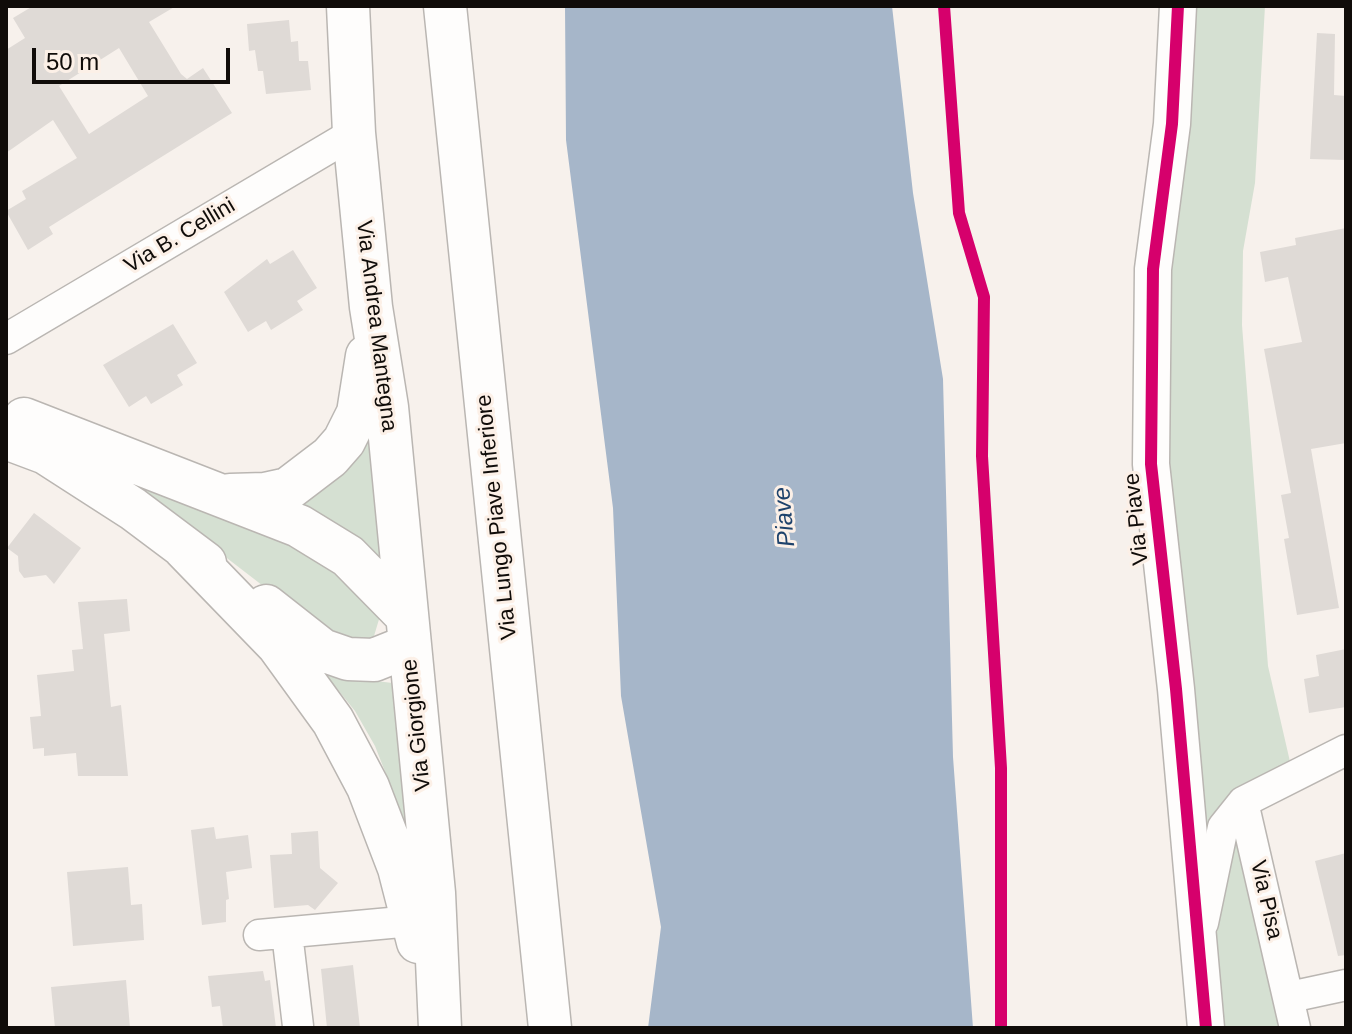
<!DOCTYPE html>
<style>
body{margin:0}
#map{position:relative;width:1352px;height:1034px;overflow:hidden;background:#f7f1ec;font-family:Arial,sans-serif}
canvas{display:block}
.frame{position:absolute;inset:0;border:8px solid #100c09;pointer-events:none}
.scale{position:absolute;left:32px;top:48px;width:198px;height:36px;box-sizing:border-box;border:4px solid #100c09;border-top:0;padding-left:10px;font-size:24px;line-height:28px;white-space:nowrap;color:#100c09;-webkit-text-stroke:6px #fcf0e7;paint-order:stroke}
</style>
<div id="map">
<canvas width="1352" height="1034"></canvas>
<div class="frame"></div>
<div class="scale">50 m</div>
</div>
<script>
const g = document.querySelector('canvas').getContext('2d');
g.lineJoin = 'round';
function fillPath(path, color) {
  g.fillStyle = color;
  g.fill(path, 'evenodd');
}
function shape(rows) {
  const path = new Path2D();
  for (const r of rows) {
    path.moveTo(r[0], r[1]);
    for (let i = 2; i < r.length; i += 2) path.lineTo(r[i], r[i + 1]);
  }
  return path;
}
function strokePath(path, color, width, dash) {
  g.strokeStyle = color;
  g.lineWidth = width;
  g.lineCap = dash ? 'butt' : 'round';
  g.setLineDash(dash || []);
  g.stroke(path);
}
function write(font, color, halo, rows, align = 'center') {
  g.font = font + ' Arial,sans-serif';
  g.lineWidth = 6;
  g.setLineDash([]);
  g.textBaseline = 'middle';
  g.strokeStyle = halo;
  g.fillStyle = color;
  for (const [text, x, y, turn = 0] of rows) {
    g.save();
    g.translate(x, y);
    g.rotate((+turn || 0) * Math.PI / 180);
    g.textAlign = isNaN(turn) ? turn : align;
    if (halo) g.strokeText(text, 0, 0);
    g.fillText(text, 0, 0);
    g.restore();
  }
}
const green = shape([
 [1191,6,1265,6,1255,183,1243,251,1242,325,1268,666,1291,766,1240,797,1209,876,1170,516,1164,284],
 [374,406,391,575,307,516,294,494],
 [81,457,316,544,380,616,371,646,319,629,171,515],
 [317,664,359,679,401,684,408,830,375,746,355,711],
 [1233,830,1279,1008,1282,1028,1218,1028,1210,939]
]);
const water = shape([
 [565,6,892,6,913,193,943,379,953,757,973,1028,648,1028,661,927,621,696,613,508,566,140]
]);
const building = shape([
 [33,6,176,6,149,22,181,74,187,79,203,68,232,113,49,227,53,234,28,250,6,211,26,199,22,191,77,158,53,120,6,153,6,50,25,38,13,18],
 [119,48,148,96,89,134,59,86],
 [289,20,291,42,298,41,299,61,308,61,311,90,266,94,263,71,258,71,255,50,249,51,247,24],
 [1317,33,1335,34,1334,95,1346,96,1346,160,1310,159],
 [1346,228,1346,443,1311,449,1339,608,1297,615,1284,539,1289,538,1281,495,1291,493,1264,349,1302,342,1288,277,1265,282,1260,252,1296,245,1295,238],
 [293,250,317,288,297,301,303,310,271,330,266,321,248,332,224,292,267,259,270,264],
 [173,324,197,363,177,375,183,385,151,404,146,396,129,407,103,365],
 [34,513,81,548,54,584,46,575,24,578,19,571,18,556,7,548],
 [127,599,130,631,104,634,111,707,121,705,128,776,78,776,76,753,44,756,44,748,33,749,30,717,41,716,37,675,74,671,72,650,83,649,78,602],
 [1346,649,1346,707,1309,713,1304,679,1319,676,1316,655],
 [214,827,216,839,248,835,252,868,226,872,229,899,226,900,226,922,202,925,191,830],
 [318,831,320,868,338,883,315,910,308,905,274,908,270,855,292,854,291,833],
 [1346,853,1346,955,1338,956,1315,861],
 [128,867,131,905,142,904,144,940,73,946,67,872],
 [353,965,360,1028,327,1028,321,969],
 [263,971,265,981,270,980,276,1028,223,1028,220,1006,212,1007,208,976],
 [126,980,130,1028,55,1028,51,987]
]);
const minor = shape([
 [6,339,354,133],
 [1243,802,1295,1028],
 [1203,923,1223,827,1243,802,1346,750],
 [287,933,298,1026],
 [259,935,412,921],
 [1290,997,1346,985]
]);
const tertiary = shape([
 [1178,6,1172,124,1153,269,1151,464,1176,689,1206,1028]
]);
const secondary = shape([
 [348,6,354,133,371,307,387,407,434,893,440,1028],
 [445,6,550,1028],
 [24,419,299,526,348,556,406,615],
 [6,438,46,453,133,509,205,563],
 [230,495,265,494,288,489,330,457,344,441,358,413,367,356],
 [184,548,278,645,333,721,368,787,399,868,418,942],
 [266,606,322,650,348,659,374,660,409,646]
]);
const cycleway = shape([
 [944,6,959,213,984,297,982,456,1001,768,1001,1028],
 [1178,6,1172,124,1153,269,1151,464,1176,689,1206,1028]
]);
const streetNames = [
 ["Via B. Cellini",180,236,-31],
 ["Via Andrea Mantegna",376,326,83],
 ["Via Lungo Piave Inferiore",497,517,-96],
 ["Via Piave",1137,519,-96],
 ["Via Giorgione",417,725,-96],
 ["Via Pisa",1266,900,77]
];
const waterNames = [
 ["Piave",785,517,-95]
];
fillPath(green, '#d5e0d2');
fillPath(water, '#a6b6c9');
fillPath(building, '#dfdad6');
strokePath(minor, '#bab6b2', 33);
strokePath(tertiary, '#bab6b2', 39);
strokePath(secondary, '#bab6b2', 45);
strokePath(minor, '#fefdfc', 30);
strokePath(tertiary, '#fefdfc', 36);
strokePath(secondary, '#fefdfc', 42);
strokePath(cycleway, '#d6006c', 12);
write('22px', '#100c09', '#fcf0e7', streetNames);
write('italic 24px', '#1e426b', '#fcf0e7', waterNames);
</script>
